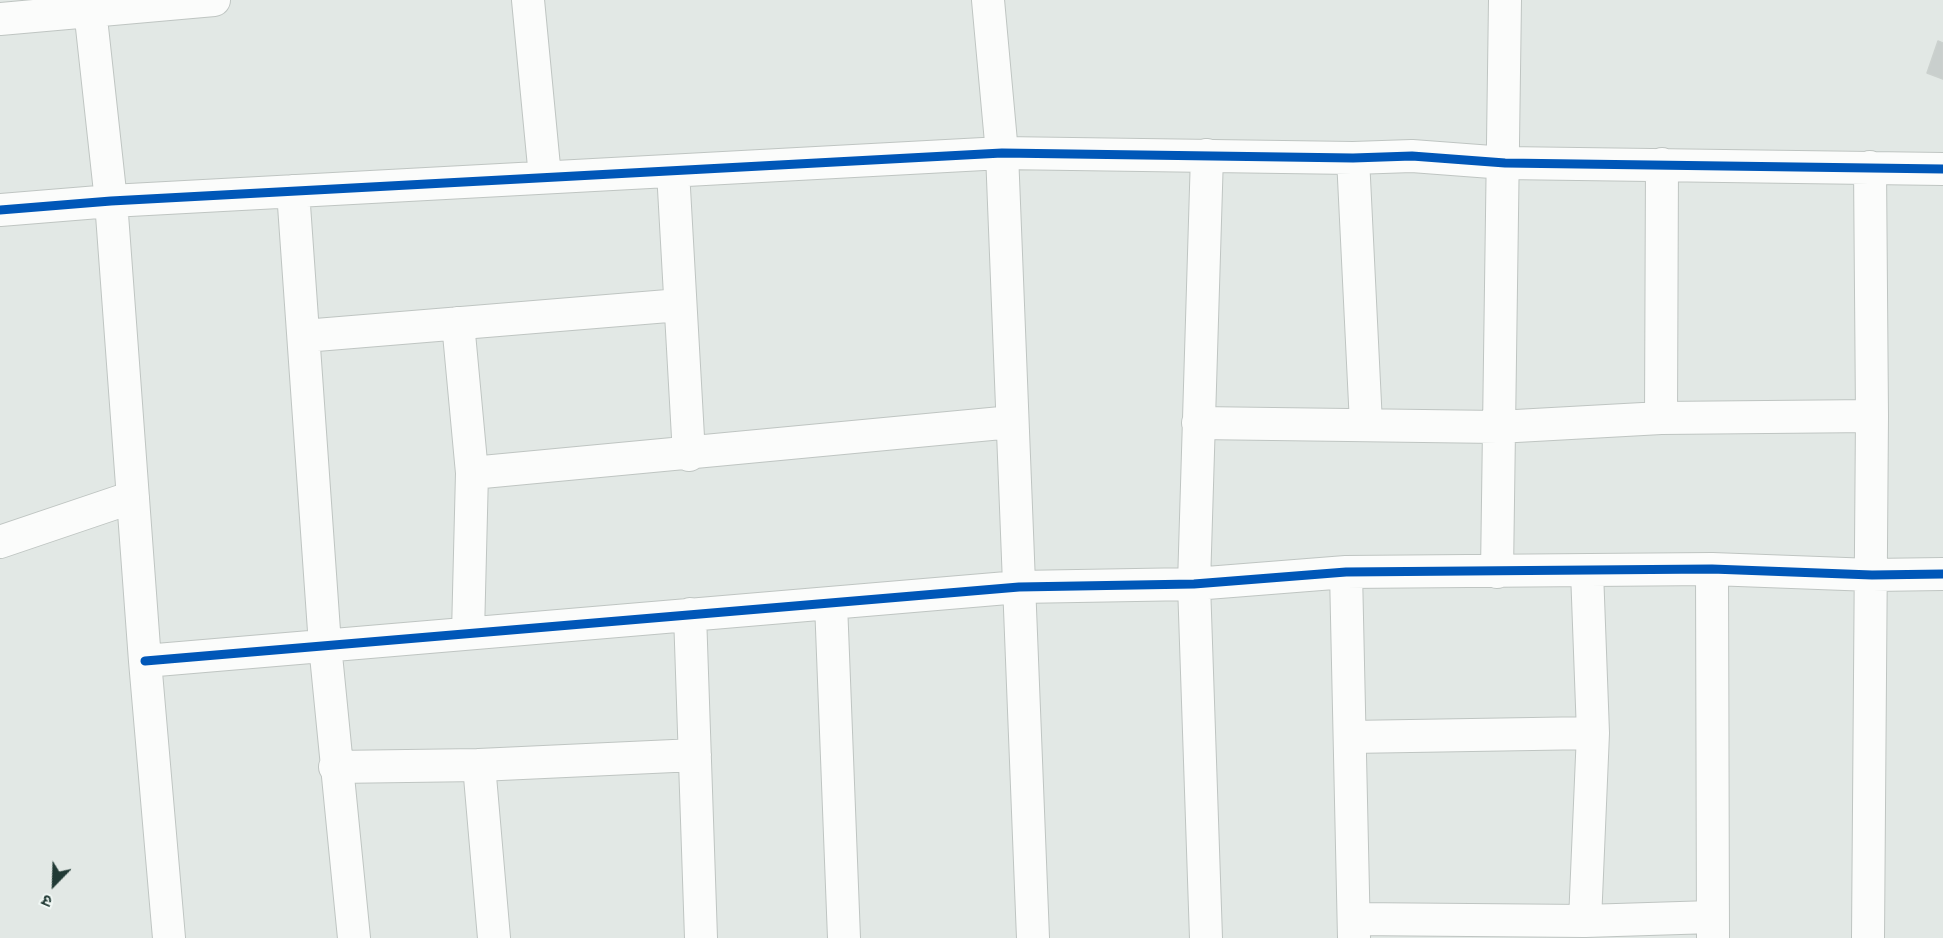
<!DOCTYPE html>
<meta charset="utf-8">
<style>
body{margin:0}
#map{position:relative;width:1943px;height:938px;overflow:hidden;background:#e2e8e5;font-family:"DejaVu Sans","Noto Sans Devanagari",sans-serif}
canvas{display:block}
.north{position:absolute;left:24px;top:854px;width:60px;height:60px;-webkit-text-stroke:4px #f0f7f4;paint-order:stroke;rotate:203deg;font-size:16px;font-weight:700;line-height:24px;text-align:center;color:#213a35}
.north::after{content:'';display:block;margin:auto;width:21px;height:27px;background:#213a35;clip-path:polygon(50% 0,100% 100%,50% 72%,0 100%)}
</style>
<div id="map">
<canvas width="1943" height="938"></canvas>
<div class="north">उ</div>
</div>
<script>
const g = document.querySelector('canvas').getContext('2d');
g.lineJoin = 'round';
function fillPath(path, color) {
  g.fillStyle = color;
  g.fill(path, 'evenodd');
}
function shape(rows) {
  const path = new Path2D();
  for (const r of rows) {
    path.moveTo(r[0], r[1]);
    for (let i = 2; i < r.length; i += 2) path.lineTo(r[i], r[i + 1]);
  }
  return path;
}
function strokePath(path, color, width, dash) {
  g.strokeStyle = color;
  g.lineWidth = width;
  g.lineCap = dash ? 'butt' : 'round';
  g.setLineDash(dash || []);
  g.stroke(path);
}
const building = shape([
 [1938,41,1943,43,1943,79,1927,73,1938,41]
]);
const street = shape([
 [89,0,111,201,145,661,169,938],
 [528,0,545,177],
 [988,0,1002,153,1033,938],
 [0,19,214,0],
 [1353,158,1366,424],
 [1870,167,1872,416],
 [673,171,689,455],
 [293,191,325,645,354,938],
 [0,210,111,201,1002,153,1353,158,1412,156,1505,163,1943,169],
 [458,323,472,473,468,633],
 [304,336,680,305],
 [1661,418,1662,164],
 [1198,423,1498,427,1661,418,1872,416,1868,938],
 [472,473,1012,422],
 [0,542,133,497],
 [1712,569,1713,938],
 [1346,572,1354,938],
 [1497,572,1505,0],
 [831,603,844,938],
 [690,614,701,938],
 [145,661,1019,587,1194,584,1346,572,1712,569,1872,575,1943,574],
 [1350,737,1593,733],
 [479,765,494,938],
 [335,767,479,765,695,755],
 [1354,919,1585,921,1593,733,1587,571],
 [1585,921,1712,917],
 [1206,938,1194,584,1207,155]
]);
const cycleway = shape([
 [0,210,111,201,1002,153,1353,158,1412,156,1505,163,1943,169],
 [145,661,1019,587,1194,584,1346,572,1712,569,1872,575,1943,574]
]);
fillPath(building, '#c9cfcd');
strokePath(building, '#cbd1ce', 1.5);
strokePath(street, '#bfc5c2', 34);
strokePath(street, '#fbfcfb', 32);
strokePath(cycleway, '#0057b8', 9);
</script>
